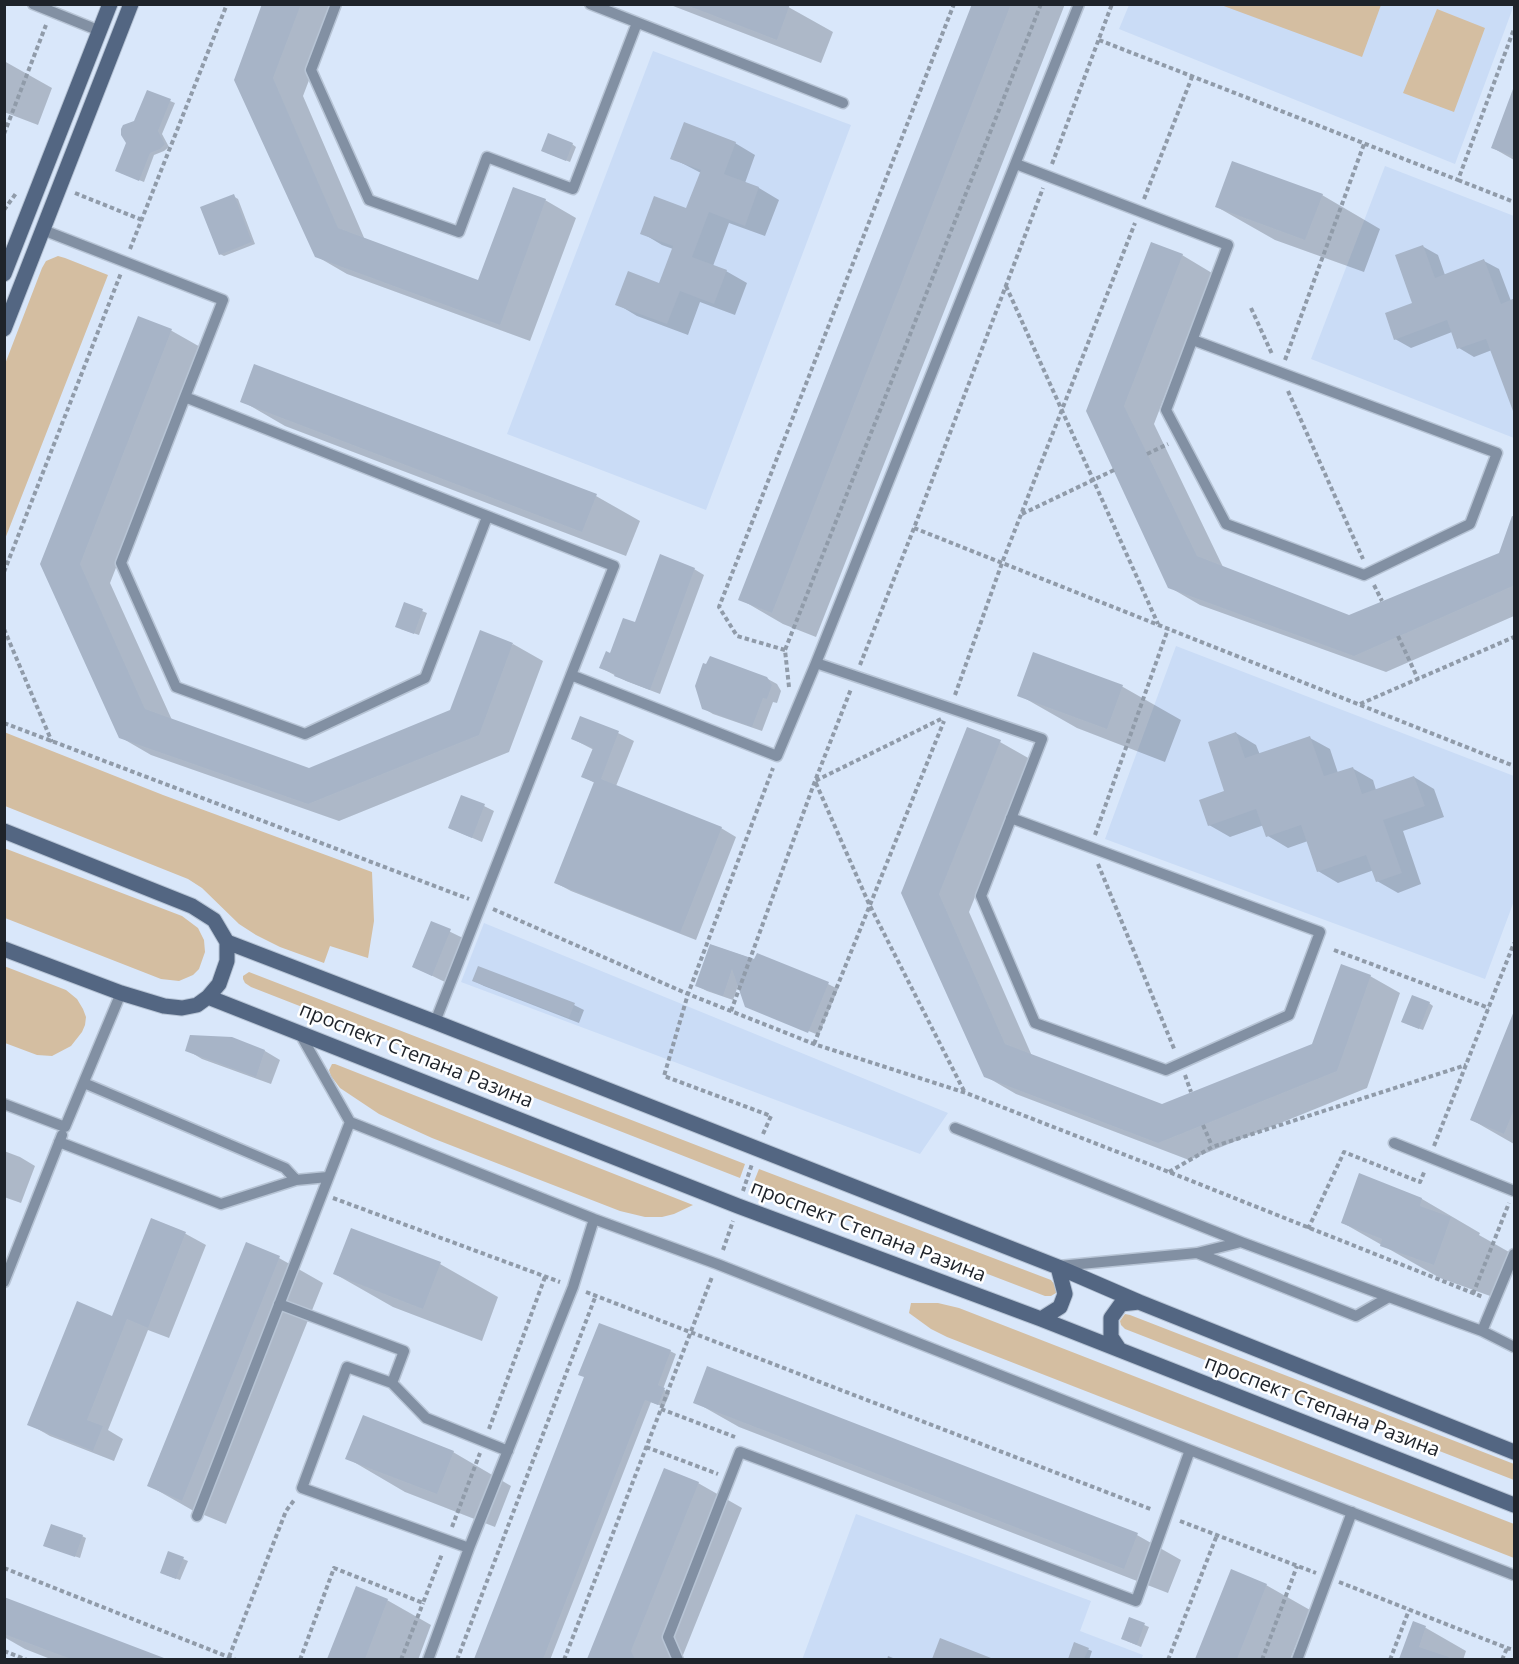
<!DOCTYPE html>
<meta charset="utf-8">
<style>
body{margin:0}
#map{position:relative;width:1519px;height:1664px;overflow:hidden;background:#d9e7fa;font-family:"Open Sans",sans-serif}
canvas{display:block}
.frame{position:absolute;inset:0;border:6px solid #1e232a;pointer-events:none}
</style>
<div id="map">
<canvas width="1519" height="1664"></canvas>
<div class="frame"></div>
</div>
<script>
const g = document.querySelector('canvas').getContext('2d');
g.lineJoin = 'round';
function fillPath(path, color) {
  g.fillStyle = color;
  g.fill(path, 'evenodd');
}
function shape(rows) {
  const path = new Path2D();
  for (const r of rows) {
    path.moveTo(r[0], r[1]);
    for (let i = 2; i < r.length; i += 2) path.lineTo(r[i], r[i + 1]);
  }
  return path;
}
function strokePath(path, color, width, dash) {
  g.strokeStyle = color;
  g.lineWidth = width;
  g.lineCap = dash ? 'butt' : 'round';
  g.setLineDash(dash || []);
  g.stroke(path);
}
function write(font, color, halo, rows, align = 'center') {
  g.font = font + ' "Open Sans",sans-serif';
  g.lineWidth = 5;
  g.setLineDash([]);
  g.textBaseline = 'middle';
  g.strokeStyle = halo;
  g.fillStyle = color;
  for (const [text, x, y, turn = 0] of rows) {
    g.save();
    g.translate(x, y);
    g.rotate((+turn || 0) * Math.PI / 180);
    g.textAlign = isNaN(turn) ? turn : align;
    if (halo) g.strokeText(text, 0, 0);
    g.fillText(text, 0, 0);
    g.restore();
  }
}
const built = shape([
 [1129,5,1514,5,1455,164,1119,29],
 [653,51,851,125,706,510,507,434],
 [1385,166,1514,216,1514,438,1311,359],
 [1176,646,1514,776,1514,901,1485,979,1105,839],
 [484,923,948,1113,920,1154,461,982],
 [856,1514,1091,1601,1080,1631,1143,1655,1141,1660,802,1660]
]);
const green = shape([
 [1221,5,1381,5,1362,57],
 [1437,9,1485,28,1454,112,1403,93],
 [58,256,65,258,108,275,5,539,5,364,42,268,46,261],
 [4,732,163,795,372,872,374,921,368,958,330,946,324,963,280,947,256,935,239,924,202,888,188,879,5,806],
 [4,848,182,916,198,928,204,940,205,952,199,969,193,975,179,981,161,979,5,918],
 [4,966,66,990,77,999,83,1009,86,1017,85,1025,82,1032,71,1046,52,1056,37,1055,5,1043],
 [249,972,745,1164,740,1178,251,987,245,983,243,979,243,976],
 [332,1064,335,1064,693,1205,674,1214,662,1217,645,1217,620,1211,432,1138,379,1114,340,1088,331,1076,329,1070],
 [759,1169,1051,1280,1055,1285,1057,1290,1056,1293,1051,1296,1045,1296,753,1184],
 [911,1303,938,1303,959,1308,1514,1524,1514,1558,947,1337,931,1329,909,1313],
 [1125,1314,1130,1315,1514,1464,1514,1480,1125,1329,1121,1325,1120,1321]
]);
const shadow = shape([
 [264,4,338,4,303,96,365,240,479,282,545,200,576,218,530,341,347,274,316,256,235,80],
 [668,4,783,4,833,32,821,63],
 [974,4,1065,4,816,637,783,624,740,599],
 [4,61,52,88,38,125,4,112],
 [1514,89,1514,160,1493,148],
 [148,92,175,103,162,134,169,147,164,151,154,155,144,182,121,173,127,143],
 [735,143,755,155,745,183,759,188,779,200,765,236,729,223,713,266,726,271,747,283,735,315,700,302,688,335,637,316,617,304,660,285,673,249,662,245,642,233,687,210,701,173,672,158],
 [572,144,576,147,570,162,547,153],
 [1322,195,1380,229,1364,272,1275,240,1217,207],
 [233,196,238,199,255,244,224,256,220,254],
 [1422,246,1438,255,1445,275,1484,261,1499,269,1511,301,1492,350,1474,357,1459,348,1452,332,1411,348,1395,339,1414,304],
 [1182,255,1212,273,1154,424,1223,567,1349,616,1500,554,1514,514,1514,616,1386,672,1200,605,1169,587,1088,411],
 [139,318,172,331,202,348,110,583,172,720,310,770,452,711,513,644,543,661,509,752,339,821,151,755,120,737,42,564],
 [242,401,596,496,640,521,626,556,285,426],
 [694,569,704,575,660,694,626,681,601,668,635,624],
 [405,604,427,613,419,635,401,629],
 [1034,654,1123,687,1181,720,1165,762,1077,728,1019,695],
 [766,678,777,684,781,691,777,703,773,702,762,731,713,714,703,708],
 [581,718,618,733,634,741,616,786,721,828,736,837,696,940,571,891,556,883,595,783,583,777,594,750,573,739],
 [1236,733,1256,745,1260,755,1310,738,1330,749,1338,773,1352,768,1373,780,1376,790,1414,777,1434,789,1444,817,1403,831,1421,884,1398,893,1377,881,1374,870,1338,883,1318,871,1308,841,1288,848,1268,836,1264,825,1230,837,1209,825,1226,792],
 [1000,742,1030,759,969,912,1032,1056,1162,1106,1313,1046,1370,976,1400,993,1367,1088,1189,1160,1016,1094,985,1076,902,893],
 [484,806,494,811,482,842,449,828],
 [432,923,465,939,447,983,414,967],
 [711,945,828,984,838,989,818,1037,815,1036,816,1034,754,1009,739,983,733,1000,707,991,697,986],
 [474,981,574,1005,584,1010,579,1023,484,986],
 [1429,1003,1433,1006,1423,1030,1407,1024],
 [1514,1013,1514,1144,1472,1120],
 [187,1050,265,1051,280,1060,271,1084,202,1059],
 [4,1151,20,1157,35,1166,21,1203,4,1197],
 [1360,1175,1422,1199,1480,1233,1479,1235,1509,1252,1493,1297,1440,1278,1343,1223],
 [152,1220,186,1234,206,1245,169,1338,148,1330,108,1430,123,1439,114,1461,50,1436,29,1424,113,1318],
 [247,1243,279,1258,323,1283,226,1524,192,1510,148,1485],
 [440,1264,498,1297,482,1341,393,1307,335,1274],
 [670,1351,676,1354,663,1389,670,1393,664,1407,651,1402,550,1660,476,1660,586,1378],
 [695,1402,1137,1535,1181,1560,1168,1593,739,1427],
 [453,1452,511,1486,495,1527,405,1492,347,1458],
 [698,1483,742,1508,681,1660,595,1660,592,1653],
 [82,1536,86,1538,80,1558,45,1546],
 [169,1553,188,1561,180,1580,166,1575],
 [1231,1571,1266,1585,1310,1610,1290,1660,1196,1660],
 [357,1588,387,1600,431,1625,418,1660,329,1660],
 [4,1599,163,1660,53,1660,25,1649,4,1637],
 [1130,1619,1149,1627,1141,1647,1127,1641],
 [1414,1623,1426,1628,1466,1651,1463,1660,1407,1660,1402,1657],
 [941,1640,989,1660,933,1660],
 [1074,1644,1092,1651,1089,1660,1069,1660],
 [888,1656,898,1660,887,1660]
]);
const building = shape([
 [262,4,301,4,273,78,338,228,478,280,513,187,546,199,500,325,315,257,234,80],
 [690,4,790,4,777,40,689,6],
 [972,4,1011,4,772,613,738,600],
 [1513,89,1515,89,1515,157,1491,148],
 [147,90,171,99,158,131,165,144,160,149,150,153,139,181,115,171,126,143,121,135,121,129,123,125,134,121],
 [684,122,736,142,724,174,759,187,745,226,709,212,692,257,727,270,714,304,680,291,667,324,615,305,628,271,659,283,673,246,640,234,654,196,686,208,701,170,670,159],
 [548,133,573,143,566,161,541,151],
 [1232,161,1323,194,1305,240,1215,207],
 [234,194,252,242,219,255,200,207],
 [1151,242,1183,254,1124,406,1197,556,1349,615,1499,553,1512,516,1515,517,1515,585,1354,656,1168,588,1086,411],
 [1423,245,1435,278,1484,259,1501,304,1515,298,1515,411,1513,411,1486,339,1457,349,1447,320,1394,340,1385,313,1412,303,1395,255],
 [138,316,172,329,80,564,145,709,309,768,450,710,480,630,513,643,479,735,308,804,119,738,40,564],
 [254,364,597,494,582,532,240,402],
 [660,554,695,568,650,690,614,676,615,674,599,668,606,651,610,653,623,618,635,622],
 [404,602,423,609,414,634,395,627],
 [1033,652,1123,685,1107,729,1017,696],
 [710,656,767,677,772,685,767,699,763,698,752,727,702,709,695,686,703,663,706,664],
 [580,716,619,731,601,779,722,827,680,933,554,883,594,782,581,777,593,748,571,739],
 [967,727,1001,740,939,894,1005,1044,1162,1104,1312,1044,1341,964,1371,975,1337,1071,1158,1143,984,1077,901,893],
 [1236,732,1245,758,1310,736,1324,776,1353,767,1362,794,1414,776,1425,806,1383,820,1402,873,1376,882,1366,855,1317,872,1301,825,1266,837,1256,809,1208,826,1199,800,1224,791,1208,742],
 [461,795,485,804,472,838,448,828],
 [431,921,451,929,432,976,412,967],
 [710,944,754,959,757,953,829,982,808,1033,745,1007,732,969,723,996,695,986],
 [478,966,575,1003,569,1018,472,981],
 [1412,995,1430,1002,1419,1029,1401,1022],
 [1514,1011,1515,1107,1504,1134,1470,1120],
 [190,1035,232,1037,265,1050,256,1077,185,1051],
 [1359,1173,1422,1198,1420,1206,1451,1217,1434,1265,1380,1246,1382,1239,1341,1223],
 [151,1218,186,1232,148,1328,127,1319,87,1420,103,1426,93,1451,27,1425,77,1301,112,1316],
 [351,1228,441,1262,423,1309,333,1274],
 [246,1242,280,1256,182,1501,147,1486],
 [599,1323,671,1350,658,1385,665,1388,658,1405,645,1400,543,1659,474,1659,584,1377,578,1375],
 [707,1366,1138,1533,1124,1569,693,1403],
 [363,1415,454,1451,437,1494,345,1459],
 [664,1468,699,1482,631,1651,635,1659,587,1659],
 [51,1524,83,1535,75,1557,43,1546],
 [168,1551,184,1557,176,1579,160,1573],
 [1231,1569,1267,1584,1237,1659,1195,1659],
 [356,1586,388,1599,365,1659,327,1659],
 [4,1597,164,1658,164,1659,71,1659,4,1634],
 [1129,1617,1145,1623,1137,1645,1121,1639],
 [1413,1621,1426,1626,1419,1647,1449,1657,1448,1659,1399,1659],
 [940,1638,991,1658,991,1659,932,1659],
 [1074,1642,1089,1648,1084,1659,1068,1659]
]);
const path = shape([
 [1099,40,1458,180,1514,29],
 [4,134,46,25],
 [1052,164,1112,4],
 [1458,180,1514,202],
 [75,193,142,220],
 [1144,199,1192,77],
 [4,210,17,192],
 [130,249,227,4],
 [1006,286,1158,624],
 [1251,308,1272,354],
 [1285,360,1364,144],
 [1288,391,1363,559],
 [1147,454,1168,444],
 [1022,514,1114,470],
 [914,528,1514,766],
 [4,572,121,273],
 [1374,585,1382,601],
 [4,629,52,742],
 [1398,636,1418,679],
 [785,650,737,636,719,607,954,4],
 [860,665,914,528,1043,188],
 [789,687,785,650,1041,4],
 [955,695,1002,563,1135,223],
 [1360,704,1514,637],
 [941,719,815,781,869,904,965,1093],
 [4,723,469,899],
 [1095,835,1168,629],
 [1098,864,1175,1051],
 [493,909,688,994,814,1044,966,1093,1169,1172,1483,1297],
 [1334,950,1489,1008],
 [731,1011,815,781,851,689],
 [814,1044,944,721],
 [1185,1075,1191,1092],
 [1203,1125,1212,1146],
 [763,1134,771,1116,664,1076,688,994,773,768],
 [1434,1146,1514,943],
 [1169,1172,1212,1147,1466,1065],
 [743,1191,752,1164],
 [333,1198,560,1282],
 [1308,1229,1344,1152,1420,1182,1425,1170],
 [723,1250,733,1221],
 [586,1292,1153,1510],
 [1473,1294,1509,1203],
 [661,1409,735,1437],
 [489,1429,545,1277],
 [646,1447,718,1474],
 [1180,1521,1316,1573],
 [452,1527,480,1453],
 [4,1568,236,1660],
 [1339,1582,1507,1648,1514,1650],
 [4,1651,27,1660],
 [229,1657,286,1511,295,1499],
 [300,1660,334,1568,423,1603,442,1554],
 [401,1660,423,1603],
 [457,1660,596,1295],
 [564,1660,712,1277],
 [1168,1660,1217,1535],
 [1262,1660,1297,1566],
 [1390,1660,1409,1610],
 [1502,1660,1507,1648]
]);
const service = shape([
 [33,4,100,31],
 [336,4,311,70,369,200,459,232,487,157,573,189,637,23],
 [590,4,843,103],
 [1016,164,1228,245,1166,410,1226,524,1364,575,1470,524,1497,453,1193,340],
 [43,230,223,300,185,397,614,566,571,675],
 [185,397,121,563,176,687,305,734,425,678,487,517],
 [816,663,1042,739,981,896,1035,1023,1166,1070,1289,1015,1320,932,1011,818],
 [435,1022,571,675,777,756,816,663,1079,4],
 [299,1032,350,1122,594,1219,717,1264,1190,1450,1514,1575],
 [84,1083,285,1168,296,1180],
 [4,1104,65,1127,121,993],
 [955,1128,1241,1242],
 [59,1142,221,1204,296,1180,328,1177],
 [1394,1143,1514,1191],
 [1197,1253,1356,1316,1389,1297],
 [1059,1266,1197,1253,1241,1242,1389,1297,1482,1331,1514,1347],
 [4,1282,62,1135],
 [279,1304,404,1351,392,1383,426,1418,508,1451],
 [1482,1331,1514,1254],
 [392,1383,347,1367,302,1488,469,1548],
 [197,1516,350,1122],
 [428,1660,469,1548,573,1287,594,1219],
 [678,1660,668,1637,740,1452,1136,1601,1190,1450],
 [1297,1660,1352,1512]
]);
const secondary = shape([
 [4,274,110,4],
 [4,329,131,4],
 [4,831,192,906,214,920,227,942,227,961,219,984,208,997,197,1005,182,1008,164,1006,121,993,4,949],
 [227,942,435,1022,1058,1267,1139,1302,1514,1452],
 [208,997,738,1206,1041,1319,1514,1505],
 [1041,1319,1060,1307,1065,1294,1058,1267],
 [1119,1349,1111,1337,1111,1318,1121,1304,1139,1302]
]);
const streetNames = [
 ["проспект Степана Разина",416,1056,22],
 ["проспект Степана Разина",868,1232,21],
 ["проспект Степана Разина",1322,1407,21]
];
fillPath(built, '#cadcf6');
fillPath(green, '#d4bea1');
fillPath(shadow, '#0003');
fillPath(building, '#a7b4c7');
strokePath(service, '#b7c4d5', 13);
strokePath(secondary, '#b7c4d5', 17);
strokePath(path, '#909ba9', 4, [4.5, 3]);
strokePath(service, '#8290a3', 10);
strokePath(secondary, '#536682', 15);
write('20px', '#1e232a', '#fff', streetNames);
</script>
